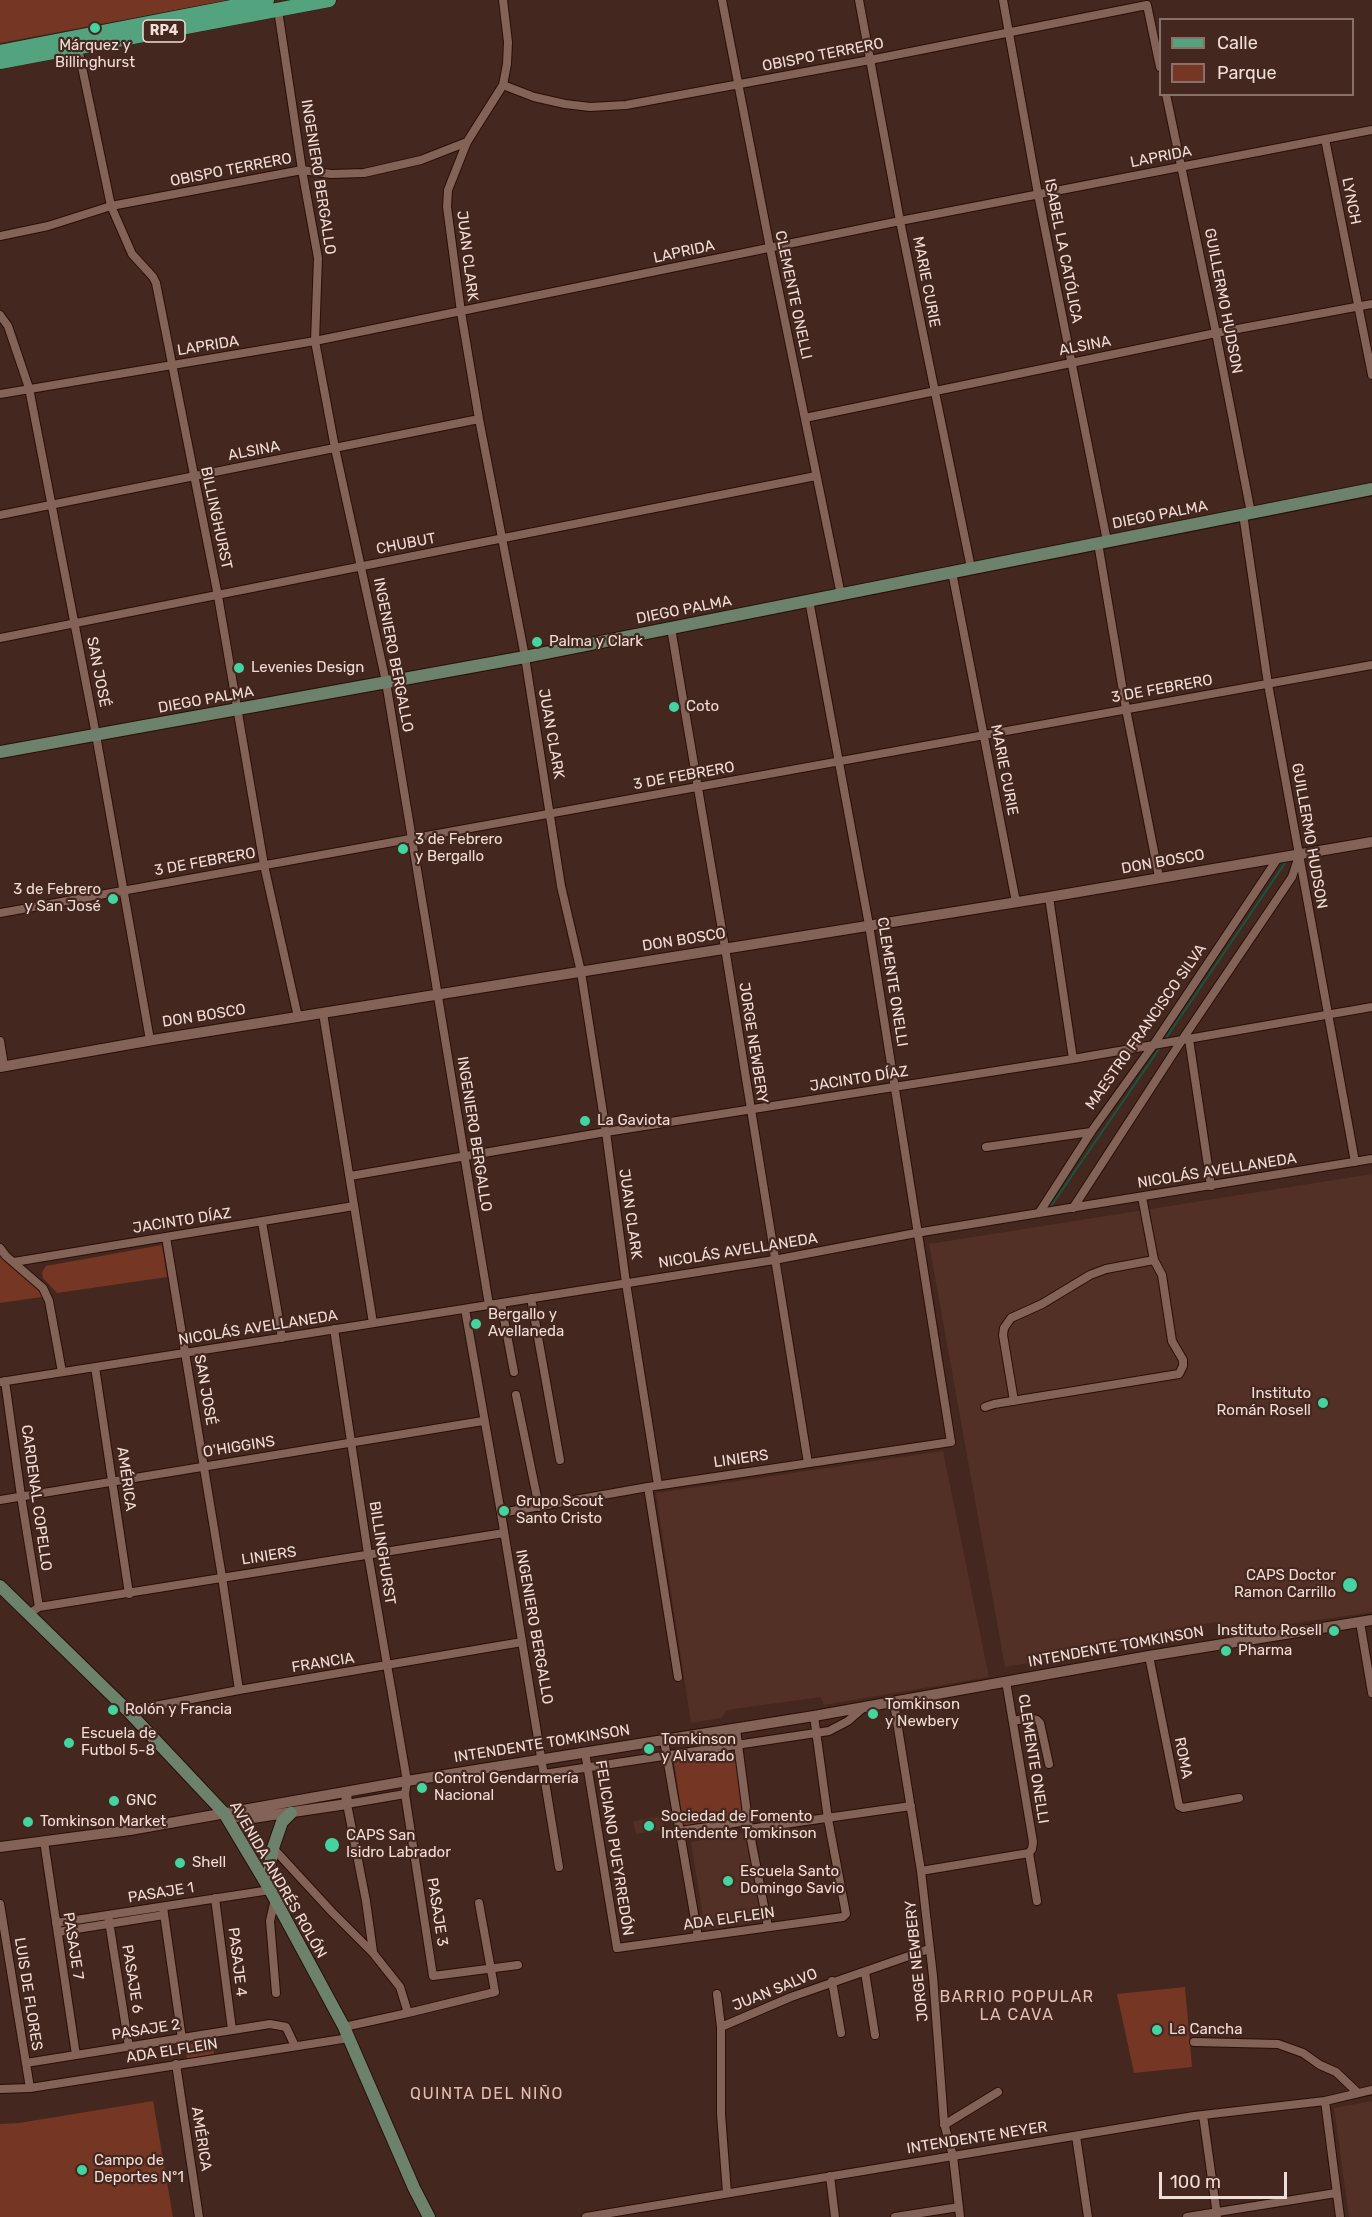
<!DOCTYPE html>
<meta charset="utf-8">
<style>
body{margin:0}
#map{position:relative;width:1372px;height:2217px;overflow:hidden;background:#44271e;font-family:Rubik,sans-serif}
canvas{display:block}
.legend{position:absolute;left:1159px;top:18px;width:195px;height:78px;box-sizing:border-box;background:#44271e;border:2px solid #897068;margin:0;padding:8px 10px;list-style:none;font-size:18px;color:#f0ddd7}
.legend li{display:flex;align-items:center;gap:12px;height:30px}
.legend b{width:30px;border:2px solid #897068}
.scale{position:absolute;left:1159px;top:2172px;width:128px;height:27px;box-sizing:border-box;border:3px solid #f0ddd7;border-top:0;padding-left:8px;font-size:18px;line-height:21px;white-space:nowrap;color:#f0ddd7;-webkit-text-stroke:4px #44271e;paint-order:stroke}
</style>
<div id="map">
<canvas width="1372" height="2217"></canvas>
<ul class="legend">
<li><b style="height:8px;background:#54a37f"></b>Calle</li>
<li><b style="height:16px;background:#753723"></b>Parque</li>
</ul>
<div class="scale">100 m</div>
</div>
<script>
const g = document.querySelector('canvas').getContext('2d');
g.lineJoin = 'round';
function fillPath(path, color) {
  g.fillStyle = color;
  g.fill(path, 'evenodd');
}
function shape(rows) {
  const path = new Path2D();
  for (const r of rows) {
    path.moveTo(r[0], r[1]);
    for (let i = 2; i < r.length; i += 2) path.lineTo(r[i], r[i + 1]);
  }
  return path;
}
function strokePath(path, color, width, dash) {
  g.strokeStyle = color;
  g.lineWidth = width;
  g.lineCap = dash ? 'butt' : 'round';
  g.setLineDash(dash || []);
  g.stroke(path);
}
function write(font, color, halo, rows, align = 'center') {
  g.font = font + ' Rubik,sans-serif';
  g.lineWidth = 4.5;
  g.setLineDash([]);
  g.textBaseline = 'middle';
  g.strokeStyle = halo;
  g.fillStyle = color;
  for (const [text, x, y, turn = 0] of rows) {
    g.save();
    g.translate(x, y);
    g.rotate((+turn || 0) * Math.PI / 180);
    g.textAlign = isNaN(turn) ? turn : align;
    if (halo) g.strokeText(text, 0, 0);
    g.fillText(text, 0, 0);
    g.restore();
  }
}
const built = shape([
 [1372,1174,1372,1612,1220,1634,1216,1622,1167,1630,1167,1639,1005,1667,929,1244],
 [943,1451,989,1677,824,1705,821,1697,727,1710,721,1718,691,1723,656,1493],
 [663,1816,665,1830,636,1834,633,1821],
 [750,1832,764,1921,705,1930,691,1842],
 [1372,2101,1372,2217,1349,2217,1334,2108]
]);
const green = shape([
 [0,0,229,0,0,43],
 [162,1245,167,1277,57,1293,43,1278,42,1272,46,1266],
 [0,1254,42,1292,42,1297,0,1303],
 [738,1753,749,1824,685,1834,674,1762],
 [1185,1987,1192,2067,1134,2073,1117,1994],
 [212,2041,214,2054,187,2059,185,2045],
 [153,2101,173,2217,0,2217,0,2124,19,2123]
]);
const stream = shape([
 [1164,1041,1285,863],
 [1049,1209,1161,1046]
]);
const minor = shape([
 [503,0,508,42,507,64,503,85,467,142,448,190,447,207,461,312,479,419,525,657,561,886,581,972,606,1132,626,1283,658,1485],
 [722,0,770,248,841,595],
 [859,0,900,221,971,568],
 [1003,0,1038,194,1107,541],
 [278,10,302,170,318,258,315,341,335,448,386,682,489,1305],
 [77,43,111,206,132,254,153,277,156,283,218,596,264,865,298,1017],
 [503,85,534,97,565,104,590,107,626,105,870,60,1147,5,1160,67],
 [1166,94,1216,333,1251,513],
 [1325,139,1372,375],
 [0,236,48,226,111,206,302,170,331,174,364,173,421,160,467,142],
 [0,315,8,326,29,388,96,735,150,1040],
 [0,394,315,341,900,221,1372,130],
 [805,418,1216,333,1372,304],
 [1243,514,1268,684,1355,1162],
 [0,515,479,419],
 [1098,543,1126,709,1159,877],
 [952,572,1016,902],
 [671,628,725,948,808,1463],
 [0,638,816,476],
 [1049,897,1073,1059],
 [0,913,1372,665],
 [323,1013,373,1323],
 [1189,1039,1211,1186],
 [0,1041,4,1066],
 [986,1147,1091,1132],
 [350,1176,606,1132,1073,1059,1372,1007],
 [1073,1208,1182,1040,1292,877,1298,859],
 [1039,1213,1091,1132,1154,1044,1278,858],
 [262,1222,282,1338],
 [166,1237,222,1577,239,1690],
 [0,1248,6,1256,43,1288,49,1301,62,1372],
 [14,1262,354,1206],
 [531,1298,560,1460],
 [501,1303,514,1372],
 [465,1309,501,1513,559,1867],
 [334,1329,368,1554,407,1781,405,1794,433,1976,518,1965],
 [95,1367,129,1594],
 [5,1381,21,1496,39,1607,29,1614],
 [0,1382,774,1260,916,1233,1372,1159],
 [516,1395,539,1507],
 [1014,1401,1003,1335,1004,1328,1011,1318,1042,1304,1090,1275,1106,1269,1154,1260],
 [985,1407,994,1404,1179,1374,1183,1366,1183,1360,1172,1341,1162,1275,1154,1260,1142,1197],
 [648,1487,678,1677],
 [0,1500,483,1421],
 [501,1513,648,1487,951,1442,869,925,809,600],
 [39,1607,504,1533],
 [1360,1622,1372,1693],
 [1149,1656,1179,1806,1183,1808,1239,1798],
 [894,1703,921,1871,933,1976,944,2123,953,2156,960,2217],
 [128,1711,239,1690,522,1642],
 [1013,1721,1028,1718,1037,1720,1040,1723,1049,1764],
 [736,1729,749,1829,768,1927],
 [664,1740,698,1937],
 [585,1752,617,1948,843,1917,846,1914,828,1819,814,1716],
 [544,1774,829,1731,848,1721,863,1708],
 [749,1829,911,1806],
 [680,1831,748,1821],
 [44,1841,76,2055],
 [273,1848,332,1912,373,1953,400,1987,408,2013,344,2027],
 [1029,1853,1037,1901],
 [921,1871,1029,1853,1032,1849,1033,1842,1006,1681],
 [215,1898,232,2030],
 [275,1899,270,1921,276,1993],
 [0,1904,30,2088],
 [163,1907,182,2039],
 [108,1915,129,2047],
 [56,1923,270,1890],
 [58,1932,164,1915],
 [373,1952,366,1901,347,1804,405,1794],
 [865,1972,875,2035],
 [832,1981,841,2033],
 [717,1994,721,2027],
 [408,2013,495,1992,479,1903],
 [1194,2042,1278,2044,1303,2053,1320,2065,1336,2072,1357,2092],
 [26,2063,270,2024,286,2027,295,2046],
 [176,2064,199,2217],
 [0,2089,30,2088,349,2038],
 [1325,2101,1340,2217],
 [1203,2115,1217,2215],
 [944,2125,998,2092],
 [1076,2136,1088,2217],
 [830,2176,835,2217],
 [727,2193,721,2114,721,2027,791,1997,929,1949],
 [586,2217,1194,2116,1325,2101,1372,2090],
 [895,2217,959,2207],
 [1187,2217,1336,2193]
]);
const tertiary = shape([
 [0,1067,153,1040,1049,897,1372,842],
 [227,1814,246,1819,347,1804,346,1792],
 [0,1847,130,1830,407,1781,814,1716,1149,1656,1372,1620]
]);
const secondary = shape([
 [0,752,525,657,1372,489],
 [0,1586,128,1711,224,1813,270,1890,344,2027,414,2188,429,2217],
 [270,1889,270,1864,273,1848,282,1822,291,1813]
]);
const primary = shape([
 [0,52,267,0],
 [0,62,329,0]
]);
const markers = [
 [95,28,6,"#43d4a0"],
 [537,642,6,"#43d4a0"],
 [239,668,6,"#43d4a0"],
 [674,707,6,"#43d4a0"],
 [403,849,6,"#43d4a0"],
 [113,899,6,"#43d4a0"],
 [585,1121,6,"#43d4a0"],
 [476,1324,6,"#43d4a0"],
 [1323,1403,6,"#43d4a0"],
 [504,1511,6,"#43d4a0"],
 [1350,1585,8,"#43d4a0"],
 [1334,1631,6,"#43d4a0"],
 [1226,1651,6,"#43d4a0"],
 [113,1710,6,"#43d4a0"],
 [873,1714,6,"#43d4a0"],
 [69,1743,6,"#43d4a0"],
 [649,1749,6,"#43d4a0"],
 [422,1788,6,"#43d4a0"],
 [114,1801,6,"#43d4a0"],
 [28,1822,6,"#43d4a0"],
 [649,1826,6,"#43d4a0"],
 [332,1845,8,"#43d4a0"],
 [180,1863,6,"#43d4a0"],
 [728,1881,6,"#43d4a0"],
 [1157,2030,6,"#43d4a0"],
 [82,2170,6,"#43d4a0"]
];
const shields = [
 [164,31,42]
];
const shieldNames = [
 ["RP4",164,31]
];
const poiNames = [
 ["Márquez y",95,46,"center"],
 ["Billinghurst",95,63,"center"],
 ["Palma y Clark",549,642],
 ["Levenies Design",251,668],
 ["Coto",686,707],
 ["3 de Febrero",415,840],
 ["y Bergallo",415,857],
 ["3 de Febrero",101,890,"right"],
 ["y San José",101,907,"right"],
 ["La Gaviota",597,1121],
 ["Bergallo y",488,1315],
 ["Avellaneda",488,1332],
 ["Instituto",1311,1394,"right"],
 ["Román Rosell",1311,1411,"right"],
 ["Grupo Scout",516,1502],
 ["Santo Cristo",516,1519],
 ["CAPS Doctor",1336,1576,"right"],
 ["Ramon Carrillo",1336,1593,"right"],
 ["Instituto Rosell",1322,1631,"right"],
 ["Pharma",1238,1651],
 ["Tomkinson",885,1705],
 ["y Newbery",885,1722],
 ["Rolón y Francia",125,1710],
 ["Escuela de",81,1734],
 ["Futbol 5-8",81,1751],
 ["Tomkinson",661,1740],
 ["y Alvarado",661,1757],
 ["Control Gendarmería",434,1779],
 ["Nacional",434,1796],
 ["GNC",126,1801],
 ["Sociedad de Fomento",661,1817],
 ["Intendente Tomkinson",661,1834],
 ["Tomkinson Market",40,1822],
 ["CAPS San",346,1836],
 ["Isidro Labrador",346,1853],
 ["Shell",192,1863],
 ["Escuela Santo",740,1872],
 ["Domingo Savio",740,1889],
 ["La Cancha",1169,2030],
 ["Campo de",94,2161],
 ["Deportes Nº1",94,2178]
];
const streetNames = [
 ["OBISPO TERRERO",823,55,-11],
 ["LAPRIDA",1161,157,-11],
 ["OBISPO TERRERO",231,170,-11],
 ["INGENIERO BERGALLO",318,177,81],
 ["LYNCH",1351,201,79],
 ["ISABEL LA CATÓLICA",1063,251,79],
 ["LAPRIDA",684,252,-12],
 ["JUAN CLARK",467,256,83],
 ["MARIE CURIE",926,282,79],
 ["CLEMENTE ONELLI",793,295,78],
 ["GUILLERMO HUDSON",1223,301,79],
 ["LAPRIDA",208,346,-9],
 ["ALSINA",1085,346,-11],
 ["ALSINA",254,451,-11],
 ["DIEGO PALMA",1160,515,-11],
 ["BILLINGHURST",216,518,78],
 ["CHUBUT",406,544,-11],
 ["DIEGO PALMA",684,610,-11],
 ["INGENIERO BERGALLO",393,655,79],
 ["SAN JOSÉ",98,672,79],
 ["3 DE FEBRERO",1162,689,-10],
 ["DIEGO PALMA",206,700,-10],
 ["JUAN CLARK",551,734,80],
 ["MARIE CURIE",1004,770,79],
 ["3 DE FEBRERO",684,776,-10],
 ["GUILLERMO HUDSON",1309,836,80],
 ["3 DE FEBRERO",205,862,-10],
 ["DON BOSCO",1163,862,-10],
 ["DON BOSCO",684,940,-9],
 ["CLEMENTE ONELLI",892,982,81],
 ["DON BOSCO",204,1016,-9],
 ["MAESTRO FRANCISCO SILVA",1146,1027,-55],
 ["JORGE NEWBERY",753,1043,81],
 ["JACINTO DÍAZ",859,1079,-9],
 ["INGENIERO BERGALLO",474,1134,81],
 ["NICOLÁS AVELLANEDA",1217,1171,-9],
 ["JUAN CLARK",630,1214,82],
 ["JACINTO DÍAZ",182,1221,-9],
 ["NICOLÁS AVELLANEDA",738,1251,-9],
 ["NICOLÁS AVELLANEDA",258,1328,-9],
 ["SAN JOSÉ",205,1390,80],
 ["O'HIGGINS",239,1447,-9],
 ["LINIERS",741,1459,-8],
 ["AMÉRICA",126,1479,82],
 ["CARDENAL COPELLO",36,1498,82],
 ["BILLINGHURST",382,1553,81],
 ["LINIERS",269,1556,-9],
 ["INGENIERO BERGALLO",534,1627,80],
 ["INTENDENTE TOMKINSON",1116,1647,-10],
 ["FRANCIA",323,1663,-9],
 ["INTENDENTE TOMKINSON",542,1744,-9],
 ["ROMA",1183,1758,79],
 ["CLEMENTE ONELLI",1033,1759,81],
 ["FELICIANO PUEYRREDÓN",614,1848,81],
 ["AVENIDA ANDRÉS ROLÓN",278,1880,60],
 ["PASAJE 1",161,1893,-9],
 ["PASAJE 3",437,1912,81],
 ["ADA ELFLEIN",729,1919,-8],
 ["PASAJE 7",73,1946,81],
 ["JORGE NEWBERY",917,1961,-96],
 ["PASAJE 4",237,1962,83],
 ["PASAJE 6",132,1979,81],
 ["JUAN SALVO",775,1990,-22],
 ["LUIS DE FLORES",28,1994,81],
 ["PASAJE 2",146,2030,-9],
 ["ADA ELFLEIN",172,2051,-9],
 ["INTENDENTE NEYER",977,2138,-9],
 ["AMÉRICA",201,2139,81]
];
const neighbourhoodNames = [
 ["BARRIO POPULAR",1017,1997],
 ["LA CAVA",1017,2015],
 ["QUINTA DEL NIÑO",487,2094]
];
fillPath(built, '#523025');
fillPath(green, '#753723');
strokePath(stream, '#135840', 2);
strokePath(minor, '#290f07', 10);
strokePath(tertiary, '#290f07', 12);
strokePath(secondary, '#290f07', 14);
strokePath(primary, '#290f07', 15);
strokePath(minor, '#836258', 8);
strokePath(tertiary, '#836258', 10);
strokePath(secondary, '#6c826c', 12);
strokePath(primary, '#54a37f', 14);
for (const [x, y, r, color] of markers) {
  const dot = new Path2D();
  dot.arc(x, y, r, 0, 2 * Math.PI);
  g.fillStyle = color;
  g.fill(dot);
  strokePath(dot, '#44271e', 2);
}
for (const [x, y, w] of shields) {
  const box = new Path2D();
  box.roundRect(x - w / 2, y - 11, w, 22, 4.5);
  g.fillStyle = '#44271e';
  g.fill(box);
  strokePath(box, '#f0ddd7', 1.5);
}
write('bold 14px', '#f0ddd7', null, shieldNames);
write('15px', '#f0ddd7', '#44271e', poiNames, 'left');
write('15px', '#f0ddd7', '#44271e', streetNames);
g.letterSpacing = '1.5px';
write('16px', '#e3beb2', '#44271e', neighbourhoodNames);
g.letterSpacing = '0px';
</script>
